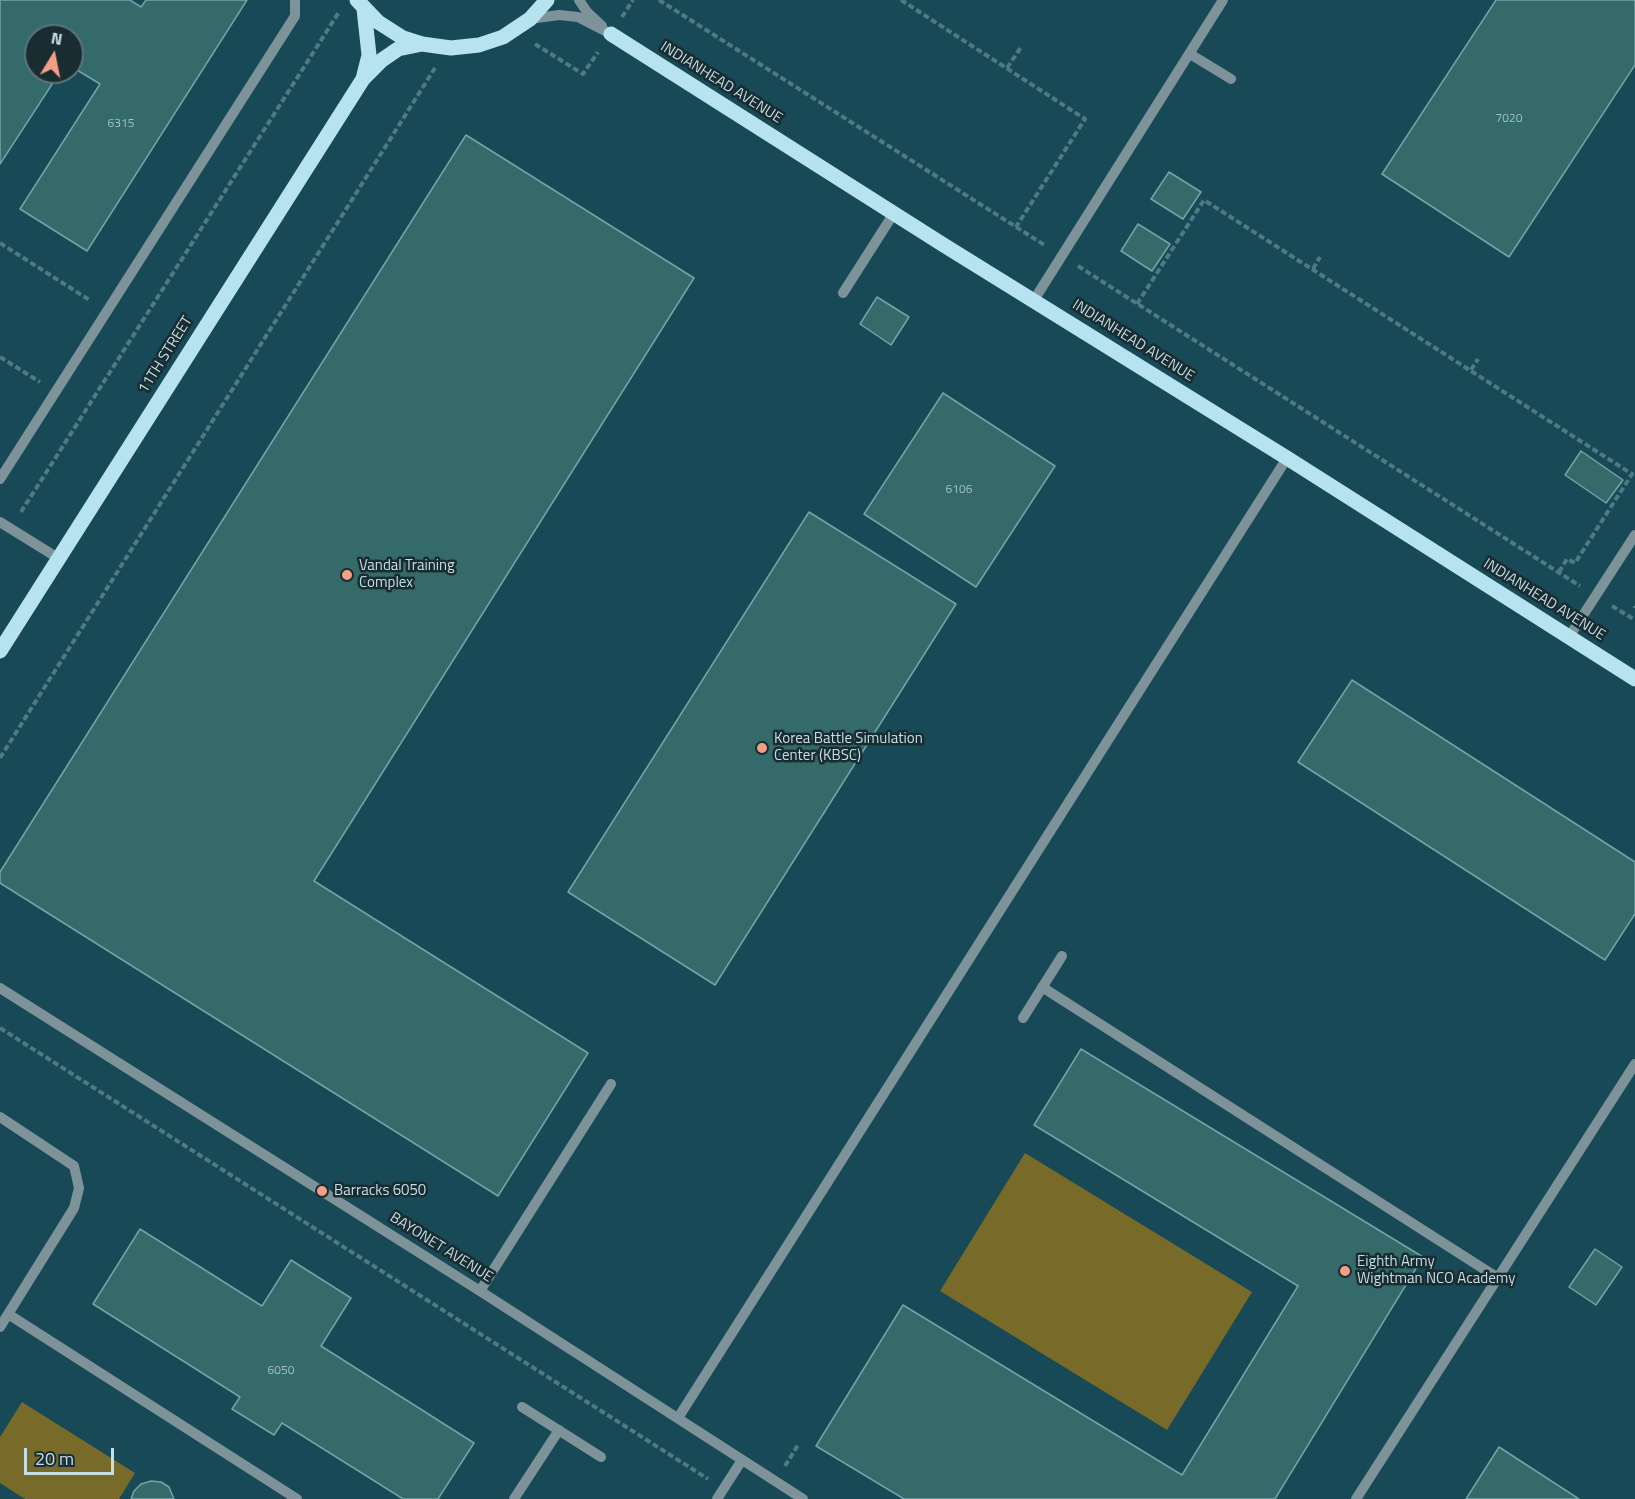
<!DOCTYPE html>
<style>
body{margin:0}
#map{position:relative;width:1635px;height:1499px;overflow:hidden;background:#174956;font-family:"Titillium Web",sans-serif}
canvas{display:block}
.north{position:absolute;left:24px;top:24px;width:60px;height:60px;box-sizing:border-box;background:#182c32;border:2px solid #5d737a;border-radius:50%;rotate:10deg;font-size:16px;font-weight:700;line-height:24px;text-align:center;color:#c5dee5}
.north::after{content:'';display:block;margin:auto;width:21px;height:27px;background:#f39f85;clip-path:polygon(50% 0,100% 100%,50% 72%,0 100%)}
.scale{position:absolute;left:24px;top:1448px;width:90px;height:27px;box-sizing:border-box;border:3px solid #c5dee5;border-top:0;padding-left:8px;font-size:18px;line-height:21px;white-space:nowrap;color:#c5dee5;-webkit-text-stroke:4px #182c32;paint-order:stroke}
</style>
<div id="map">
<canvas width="1635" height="1499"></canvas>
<div class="north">N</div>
<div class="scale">20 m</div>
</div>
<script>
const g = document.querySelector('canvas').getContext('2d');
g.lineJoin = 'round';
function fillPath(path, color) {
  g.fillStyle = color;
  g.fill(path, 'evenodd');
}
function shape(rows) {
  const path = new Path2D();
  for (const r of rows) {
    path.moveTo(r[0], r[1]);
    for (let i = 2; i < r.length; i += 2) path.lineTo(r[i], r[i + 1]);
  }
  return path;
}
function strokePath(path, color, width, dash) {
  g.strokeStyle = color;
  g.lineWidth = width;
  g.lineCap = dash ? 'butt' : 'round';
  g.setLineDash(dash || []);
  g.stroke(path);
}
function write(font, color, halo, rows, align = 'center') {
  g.font = font + ' "Titillium Web",sans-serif';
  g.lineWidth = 5;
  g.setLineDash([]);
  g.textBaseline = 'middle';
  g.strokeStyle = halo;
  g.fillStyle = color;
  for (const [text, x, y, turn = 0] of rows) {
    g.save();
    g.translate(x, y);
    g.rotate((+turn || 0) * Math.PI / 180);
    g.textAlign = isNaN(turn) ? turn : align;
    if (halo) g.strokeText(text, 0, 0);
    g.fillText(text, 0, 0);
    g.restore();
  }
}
const green = shape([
 [1025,1153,1252,1292,1167,1430,940,1291],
 [22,1402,135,1473,119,1499,25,1499,0,1483,0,1437]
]);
const building = shape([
 [0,0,130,0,141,7,146,0,247,0,87,251,20,209,100,84,72,67,72,36,36,36,36,72,60,72,0,164,0,0],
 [1496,0,1635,0,1635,65,1509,257,1382,174,1496,0],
 [466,135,694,278,314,881,588,1053,498,1196,0,883,0,872,466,135],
 [1169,172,1201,192,1183,219,1151,199,1169,172],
 [1138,224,1170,244,1152,271,1121,251,1138,224],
 [877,297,909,317,891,345,860,324,877,297],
 [943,393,1055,466,976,587,864,514,943,393],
 [1581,451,1623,480,1606,503,1565,475,1581,451],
 [809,512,956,604,715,985,568,892,809,512],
 [1352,680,1635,862,1635,914,1605,960,1298,762,1352,680],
 [1081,1049,1423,1257,1275,1499,904,1499,816,1446,903,1305,1182,1475,1298,1286,1034,1125,1081,1049],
 [140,1229,262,1306,291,1260,351,1298,321,1346,474,1443,438,1499,403,1499,282,1423,274,1435,232,1409,240,1397,93,1304,140,1229],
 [1595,1249,1622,1267,1596,1305,1569,1287,1595,1249],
 [1499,1447,1579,1499,1466,1499,1499,1447],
 [151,1481,161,1482,169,1487,174,1499,131,1499,134,1491,141,1484,151,1481]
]);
const path = shape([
 [659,0,1046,246],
 [901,0,1085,119,1016,227],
 [622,17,633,0],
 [535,44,583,74,598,52],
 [1007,68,1021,47],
 [0,243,91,301],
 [1078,266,1580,586],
 [1313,269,1320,257],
 [1137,304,1204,200,1632,474,1575,563,1567,559,1559,572],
 [0,357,40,382],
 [1471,370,1478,359],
 [21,512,339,12],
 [1612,606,1635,620],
 [1635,606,1635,608],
 [0,758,435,68],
 [0,1028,708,1479],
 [785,1466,798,1445]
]);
const minor = shape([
 [579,0,587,12,602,26],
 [530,19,559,15,578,17,611,34],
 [1190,54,1231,79],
 [843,293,894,213],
 [1034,300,1223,0],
 [0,479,295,16,295,0],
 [0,522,58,558],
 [1569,637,1635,535],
 [1042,987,1498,1278],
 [0,988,480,1291,803,1499],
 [1023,1018,1062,956],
 [0,1117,74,1166,79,1188,74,1208,0,1327],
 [480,1291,611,1084],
 [8,1314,297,1499],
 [522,1407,601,1457],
 [678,1418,1287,458],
 [514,1499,559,1430],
 [717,1499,742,1460],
 [1356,1499,1635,1064]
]);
const major = shape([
 [357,0,378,22,403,38,422,44,451,48,479,45,503,37,530,19,547,0],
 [611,34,942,244,1287,458,1635,679],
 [363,79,369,55,364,9],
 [0,651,363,79,382,60,398,49,422,44]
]);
const markers = [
 [347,575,6,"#f39f85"],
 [762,748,6,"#f39f85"],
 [322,1191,6,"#f39f85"],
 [1345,1271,6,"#f39f85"]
];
const numberNames = [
 ["7020",1509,119],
 ["6315",121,124],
 ["6106",959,490],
 ["6050",281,1371]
];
const streetNames = [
 ["INDIANHEAD AVENUE",721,83,32],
 ["INDIANHEAD AVENUE",1133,341,32],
 ["11TH STREET",166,355,-58],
 ["INDIANHEAD AVENUE",1544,600,32],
 ["BAYONET AVENUE",441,1248,32]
];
const poiNames = [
 ["Vandal Training",359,566],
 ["Complex",359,583],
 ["Korea Battle Simulation",774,739],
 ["Center (KBSC)",774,756],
 ["Barracks 6050",334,1191],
 ["Eighth Army",1357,1262],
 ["Wightman NCO Academy",1357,1279]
];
fillPath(green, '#786a28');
fillPath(building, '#356a6b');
strokePath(building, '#70a6a7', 1.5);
strokePath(path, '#4f7984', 4, [6, 3]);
strokePath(minor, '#7e9399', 10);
strokePath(major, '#b7e2ef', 15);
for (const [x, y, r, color] of markers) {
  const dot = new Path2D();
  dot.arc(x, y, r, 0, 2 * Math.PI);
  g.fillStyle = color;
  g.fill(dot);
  strokePath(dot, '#182c32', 2);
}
write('12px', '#a1c1c6', null, numberNames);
write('15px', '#c5dee5', '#182c32', streetNames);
write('15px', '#c5dee5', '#182c32', poiNames, 'left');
</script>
